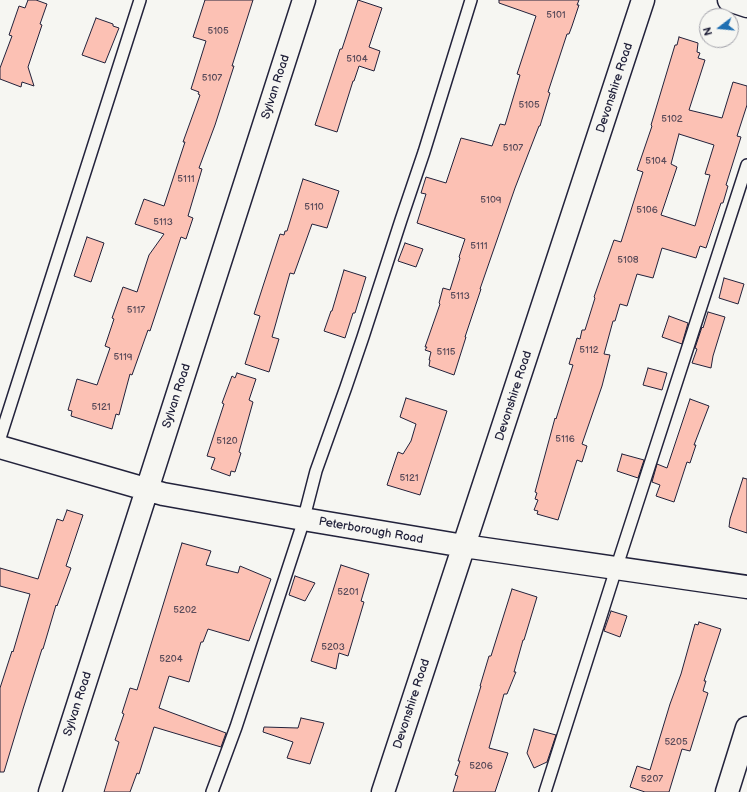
<!DOCTYPE html>
<style>
body{margin:0}
#map{position:relative;width:747px;height:792px;overflow:hidden;background:#f6f6f2;font-family:"Balsamiq Sans",sans-serif}
canvas{display:block}
.north{position:absolute;left:699px;top:8px;width:40px;height:40px;box-sizing:border-box;background:#f6f6f2;border:1px solid #a1a1a9;border-radius:50%;rotate:254deg;font-size:11px;font-weight:700;line-height:16px;text-align:center;color:#22223b}
.north::after{content:'';display:block;margin:auto;width:14px;height:18px;background:#1f6fb2;clip-path:polygon(50% 0,100% 100%,50% 72%,0 100%)}
</style>
<div id="map">
<canvas width="747" height="792"></canvas>
<div class="north">N</div>
</div>
<script>
const g = document.querySelector('canvas').getContext('2d');
g.lineJoin = 'round';
function fillPath(path, color) {
  g.fillStyle = color;
  g.fill(path, 'evenodd');
}
function shape(rows) {
  const path = new Path2D();
  for (const r of rows) {
    path.moveTo(r[0], r[1]);
    for (let i = 2; i < r.length; i += 2) path.lineTo(r[i], r[i + 1]);
  }
  return path;
}
function strokePath(path, color, width, dash) {
  g.strokeStyle = color;
  g.lineWidth = width;
  g.lineCap = dash ? 'butt' : 'round';
  g.setLineDash(dash || []);
  g.stroke(path);
}
function write(font, color, halo, rows, align = 'center') {
  g.font = font + ' "Balsamiq Sans",sans-serif';
  g.lineWidth = 3;
  g.setLineDash([]);
  g.textBaseline = 'middle';
  g.strokeStyle = halo;
  g.fillStyle = color;
  for (const [text, x, y, turn = 0] of rows) {
    g.save();
    g.translate(x, y);
    g.rotate((+turn || 0) * Math.PI / 180);
    g.textAlign = isNaN(turn) ? turn : align;
    if (halo) g.strokeText(text, 0, 0);
    g.fillText(text, 0, 0);
    g.restore();
  }
}
const building = shape([
 [28,0,36,0,47,4,40,24,42,25,28,67,34,86,22,82,21,87,0,79,0,68,12,36,9,35,19,6,25,8,28,0],
 [205,0,253,0,232,66,234,66,215,125,199,168,202,169,188,216,193,218,186,239,181,237,150,331,148,330,132,375,130,374,119,415,116,414,112,429,71,416,72,411,68,410,77,379,97,385,110,348,105,346,114,319,112,318,123,287,137,292,149,255,164,234,135,224,144,199,164,206,185,142,183,142,200,95,198,94,199,92,191,89,206,41,193,37,205,0],
 [358,0,382,8,369,47,380,51,374,71,359,66,354,81,353,81,337,132,315,125,340,49,342,49,358,0],
 [499,0,579,0,577,5,579,5,572,26,569,34,567,34,548,92,550,93,540,126,539,126,515,188,480,289,481,289,465,337,466,337,454,375,429,366,430,360,429,360,431,352,425,350,427,347,425,347,440,304,439,303,443,288,450,290,460,258,459,257,465,239,417,223,426,194,421,193,426,177,446,183,461,138,492,146,500,124,505,125,520,75,517,74,536,16,499,3,499,0],
 [96,18,113,24,113,26,119,28,105,63,82,55,96,18],
 [679,37,698,43,697,52,700,53,698,58,705,60,689,110,722,118,733,82,747,86,747,105,737,136,741,137,726,185,728,186,723,203,721,203,706,248,700,246,696,258,662,248,653,278,637,274,627,306,620,304,615,321,613,321,604,354,610,355,602,386,582,444,587,446,582,462,577,460,558,520,537,514,538,511,534,510,538,500,535,499,537,493,535,492,555,418,556,419,573,365,569,364,577,338,580,339,582,330,585,330,595,298,594,297,614,240,621,242,643,172,637,170,652,126,651,125,675,45,677,45,679,37],
 [679,134,714,145,705,174,710,175,695,226,661,215,677,167,671,164,679,134],
 [303,179,339,191,327,228,312,224,294,274,290,273,272,337,279,339,269,372,245,364,260,316,254,314,264,283,280,234,284,235,285,231,287,231,303,179],
 [87,237,104,243,91,282,74,276,87,237],
 [405,243,423,249,416,267,398,261,405,243],
 [344,270,366,277,355,313,353,313,345,338,324,331,331,311,332,311,344,270],
 [724,278,744,284,738,304,719,298,724,278],
 [708,312,725,317,713,356,711,368,692,363,697,349,695,348,702,327,703,328,708,312],
 [669,316,688,323,682,344,662,337,669,316],
 [648,368,667,373,662,390,643,385,648,368],
 [237,373,256,379,249,400,253,402,239,452,241,453,235,472,231,471,230,476,211,469,215,458,207,456,224,404,222,403,232,376,235,378,237,373],
 [406,398,447,411,420,495,387,485,398,452,403,454,411,441,416,424,400,417,406,398],
 [690,399,709,406,694,445,696,445,690,463,687,462,674,502,656,496,660,485,652,482,657,464,667,468,690,399],
 [622,454,644,460,638,478,617,471,622,454],
 [743,478,747,479,747,533,729,527,730,519,743,478],
 [67,510,83,515,66,566,71,568,57,606,56,605,43,649,42,649,23,709,4,772,0,772,0,688,12,651,13,652,30,594,0,586,0,568,38,579,57,519,63,521,67,510],
 [182,543,211,551,206,565,238,573,240,566,271,579,249,641,208,629,203,642,201,642,189,682,169,676,159,708,226,733,221,747,154,727,139,774,137,773,130,792,104,792,119,742,115,740,124,714,122,713,130,688,137,690,182,543],
 [341,565,369,574,361,601,364,602,348,656,339,653,336,669,311,661,341,565],
 [295,576,315,583,305,601,289,595,295,576],
 [512,589,537,597,524,640,523,640,514,672,516,672,507,694,504,694,489,748,508,753,495,792,453,792,458,776,455,775,460,761,458,761,481,686,480,686,489,656,491,656,512,589],
 [611,611,627,616,620,637,604,631,611,611],
 [699,622,721,629,704,681,706,681,703,691,708,693,690,751,682,749,669,792,645,792,630,787,637,766,650,770,670,704,681,674,695,624,698,625,699,622],
 [301,718,324,723,310,764,287,758,293,742,263,732,264,727,298,728,301,718],
 [534,729,556,735,547,762,534,768,527,753,534,729]
]);
const service = shape([
 [0,438,140,0],
 [212,792,236,727,301,529,316,471,346,387,363,337,401,220,424,152,471,0],
 [545,792,616,569,747,165]
]);
const minor = shape([
 [729,0,747,6],
 [0,447,163,494,303,519,464,546,747,587],
 [50,792,304,0],
 [383,792,643,0]
]);
const secondary = shape([
 [727,792,747,728]
]);
const numberNames = [
 ["5101",556,15],
 ["5105",218,31],
 ["5104",357,59],
 ["5107",212,78],
 ["5105",529,105],
 ["5102",672,119],
 ["5107",513,148],
 ["5104",656,161],
 ["5111",186,179],
 ["5109",491,200],
 ["5110",314,207],
 ["5106",647,210],
 ["5113",163,222],
 ["5111",479,246],
 ["5108",628,260],
 ["5113",460,296],
 ["5117",136,310],
 ["5112",589,350],
 ["5115",446,352],
 ["5119",123,357],
 ["5121",101,407],
 ["5116",565,439],
 ["5120",227,441],
 ["5121",409,478],
 ["5201",348,592],
 ["5202",185,610],
 ["5203",333,647],
 ["5204",171,659],
 ["5205",676,742],
 ["5206",481,766],
 ["5207",652,779]
];
const streetNames = [
 ["Sylvan Road",276,87,-72],
 ["Devonshire Road",615,88,-72],
 ["Sylvan Road",177,396,-72],
 ["Devonshire Road",514,396,-72],
 ["Peterborough Road",371,531,10],
 ["Sylvan Road",78,704,-72],
 ["Devonshire Road",412,704,-72]
];
fillPath(building, '#fcc1b4');
strokePath(building, '#22223b', 1);
strokePath(service, '#22223b', 14);
strokePath(minor, '#22223b', 25);
strokePath(secondary, '#22223b', 25);
strokePath(service, '#f6f6f2', 11);
strokePath(minor, '#f6f6f2', 22);
strokePath(secondary, '#f6f6f2', 22);
write('10px', '#584a59', null, numberNames);
write('12px', '#22223b', '#f6f6f2', streetNames);
</script>
